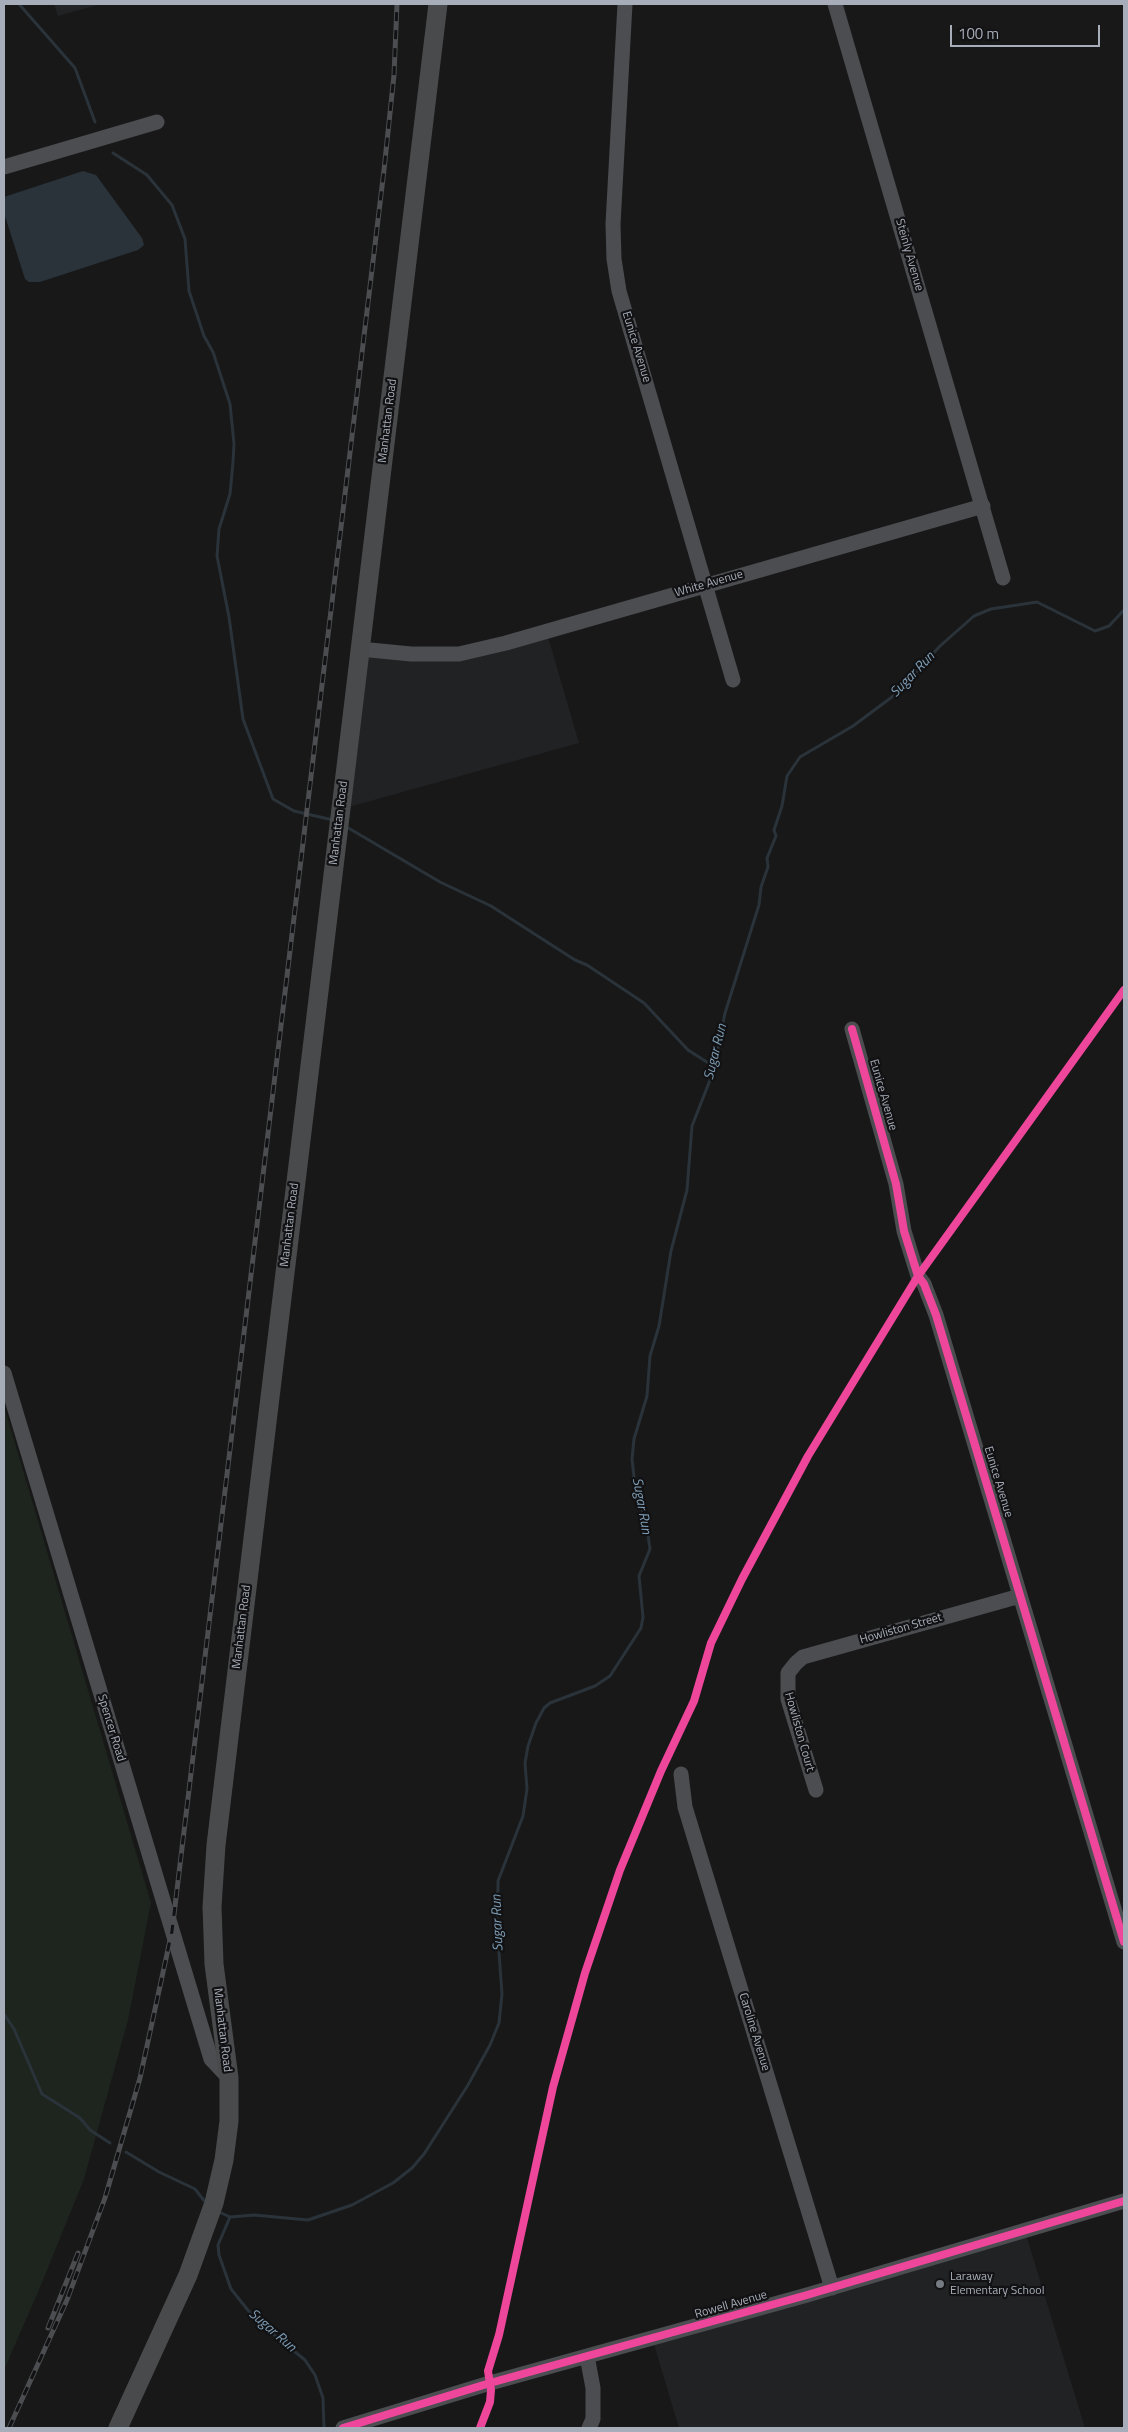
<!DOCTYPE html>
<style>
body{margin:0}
#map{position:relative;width:1128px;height:2432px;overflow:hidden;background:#181818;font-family:"Titillium Web",sans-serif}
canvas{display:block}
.frame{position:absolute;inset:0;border:5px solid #a8aeb9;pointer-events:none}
.scale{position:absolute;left:950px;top:25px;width:150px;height:22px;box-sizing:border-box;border:2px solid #a8aeb9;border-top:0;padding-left:6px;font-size:15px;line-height:18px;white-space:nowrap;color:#a8aeb9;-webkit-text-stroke:4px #121214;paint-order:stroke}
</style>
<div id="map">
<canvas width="1128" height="2432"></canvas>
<div class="frame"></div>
<div class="scale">100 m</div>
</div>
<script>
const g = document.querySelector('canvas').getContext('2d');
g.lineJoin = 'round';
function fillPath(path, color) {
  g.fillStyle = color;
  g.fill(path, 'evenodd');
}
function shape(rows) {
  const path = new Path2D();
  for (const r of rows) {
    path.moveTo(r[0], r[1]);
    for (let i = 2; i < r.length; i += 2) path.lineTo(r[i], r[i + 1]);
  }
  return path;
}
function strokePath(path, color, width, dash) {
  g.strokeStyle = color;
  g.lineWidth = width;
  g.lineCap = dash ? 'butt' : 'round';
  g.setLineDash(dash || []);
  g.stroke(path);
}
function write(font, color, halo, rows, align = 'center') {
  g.font = font + ' "Titillium Web",sans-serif';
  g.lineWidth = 4.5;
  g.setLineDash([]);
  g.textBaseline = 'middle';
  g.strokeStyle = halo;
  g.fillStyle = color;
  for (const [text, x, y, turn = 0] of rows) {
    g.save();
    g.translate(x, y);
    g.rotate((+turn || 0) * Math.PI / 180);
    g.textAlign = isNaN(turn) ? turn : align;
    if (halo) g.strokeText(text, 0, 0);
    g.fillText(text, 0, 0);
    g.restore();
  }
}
const built = shape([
 [54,4,101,4,58,16],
 [548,637,579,743,345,808,364,653,410,657],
 [1024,2228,1085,2428,679,2428,653,2341]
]);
const green = shape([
 [4,1406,151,1903,128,2020,84,2179,41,2285,4,2370]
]);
const water = shape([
 [83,171,96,175,142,238,144,245,138,250,40,282,29,282,25,279,4,213,4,197]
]);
const stream = shape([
 [19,4,75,68,95,122],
 [113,153,147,175,172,205,185,239,189,291,204,336,213,352,230,404,234,444,233,462,230,494,219,529,217,556,229,617,243,719,273,799,294,811,333,820],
 [345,826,440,882,491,906,575,960,587,965,644,1003,688,1050,710,1064],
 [4,2014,14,2029,42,2094,80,2118,90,2130,110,2143],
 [126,2152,159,2172,195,2189,206,2203],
 [217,2211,230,2217],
 [230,2217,254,2215,308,2220,352,2205,393,2183,412,2168,424,2154,468,2085,490,2045,499,2023,502,1994,495,1897,498,1891,498,1881,523,1816,527,1789,525,1763,528,1746,536,1723,544,1708,550,1703,595,1686,610,1676,641,1628,643,1617,639,1576,650,1549,646,1522,635,1486,632,1459,634,1439,647,1396,650,1356,659,1326,671,1251,687,1190,692,1126,712,1075,710,1064,718,1048,725,1013,759,905,761,887,768,867,767,858,776,836,774,830,782,806,787,776,800,757,853,726,896,694,940,646,974,616,991,609,1037,602,1095,631,1109,626,1124,610],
 [230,2217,218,2245,219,2255,231,2289,255,2319,305,2360,315,2375,323,2398,324,2428]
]);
const minor = shape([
 [625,4,613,224,614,259,619,291,733,680],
 [835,4,1003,578],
 [4,167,157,122],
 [360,649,411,654,459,654,506,643,983,506],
 [852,1029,896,1184,904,1231,918,1276,924,1284,936,1315,1124,1942],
 [4,1373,211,2059,229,2078],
 [681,1774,685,1807,832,2288],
 [816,1790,788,1699,788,1673,796,1663,803,1657,1020,1596],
 [587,2356,593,2388,593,2419,589,2428],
 [343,2428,490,2383,807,2295,1124,2201]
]);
const major = shape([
 [118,2428,188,2275,214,2203,224,2160,229,2121,229,2078,214,1964,212,1907,216,1845,438,4]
]);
const rail = shape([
 [48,2328,78,2253],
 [9,2428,67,2300,105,2198,140,2078,172,1931,384,170,394,75,397,4]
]);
const cycleway = shape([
 [852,1029,896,1184,904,1231,918,1276,924,1284,936,1315,1124,1942],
 [343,2428,490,2383,807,2295,1124,2201],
 [480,2428,490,2402,491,2390,488,2371,499,2335,553,2087,585,1973,620,1870,661,1771,694,1701,711,1643,742,1579,808,1456,918,1276,1124,990]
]);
const markers = [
 [940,2284,5,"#767a81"]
];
const streetNames = [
 ["Steinly Avenue",909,255,74],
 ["Eunice Avenue",636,347,73],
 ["Manhattan Road",388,421,-83],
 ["White Avenue",709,584,-16],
 ["Manhattan Road",339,823,-83],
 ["Eunice Avenue",883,1095,74],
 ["Manhattan Road",290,1225,-83],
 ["Eunice Avenue",998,1482,73],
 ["Manhattan Road",242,1627,-83],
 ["Howliston Street",901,1629,-16],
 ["Spencer Road",111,1728,73],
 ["Howliston Court",799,1732,74],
 ["Manhattan Road",222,2030,83],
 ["Caroline Avenue",754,2032,73],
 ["Rowell Avenue",731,2305,-16]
];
const poiNames = [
 ["Laraway",950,2277],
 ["Elementary School",950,2291]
];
const waterNames = [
 ["Sugar Run",913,675,-46],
 ["Sugar Run",716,1052,-76],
 ["Sugar Run",641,1506,80],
 ["Sugar Run",498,1923,-92],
 ["Sugar Run",272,2331,41]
];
fillPath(built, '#212224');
fillPath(green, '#1d251e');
fillPath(water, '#2a333a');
strokePath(stream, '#2a333a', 3);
strokePath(minor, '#4b4d51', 15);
strokePath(major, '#494a4c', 19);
strokePath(rail, '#4b4d50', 5);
strokePath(rail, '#121214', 3, [9]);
strokePath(cycleway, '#ed469a', 8);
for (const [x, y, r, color] of markers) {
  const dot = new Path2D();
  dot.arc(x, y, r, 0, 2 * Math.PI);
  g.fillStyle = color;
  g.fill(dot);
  strokePath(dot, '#121214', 2);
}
write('12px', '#a8aeb9', '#121214', streetNames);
write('12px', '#a8aeb9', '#121214', poiNames, 'left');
write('italic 14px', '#7e9eb6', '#121214', waterNames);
</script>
